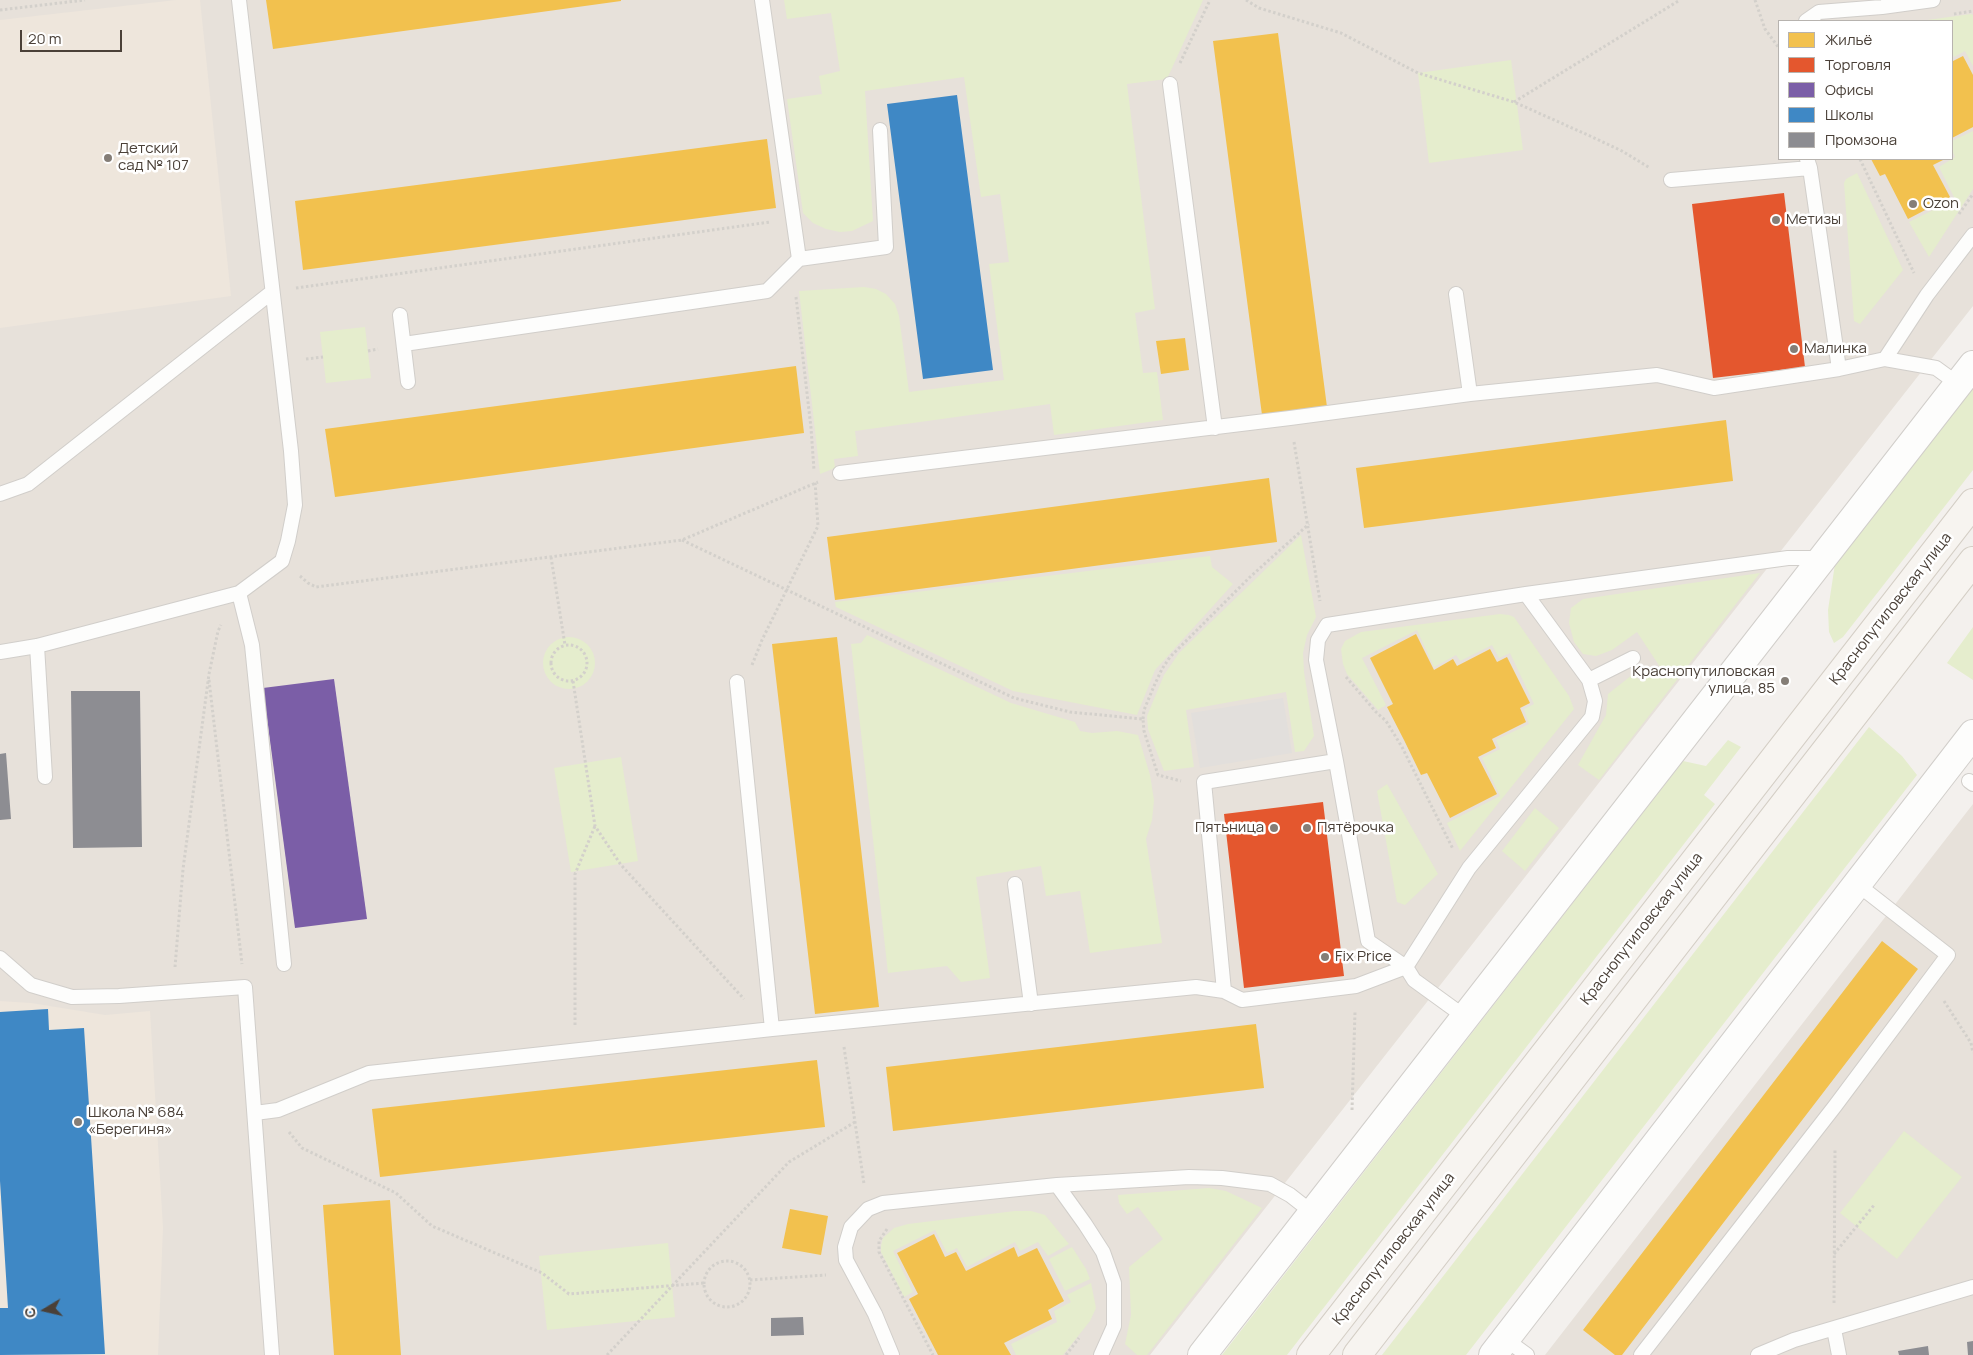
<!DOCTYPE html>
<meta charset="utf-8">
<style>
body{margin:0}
#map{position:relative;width:1973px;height:1355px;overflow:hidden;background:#f3f0ed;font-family:Manrope,sans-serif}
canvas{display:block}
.legend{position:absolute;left:1778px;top:20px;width:175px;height:140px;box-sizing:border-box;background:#fff;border:1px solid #b7b3af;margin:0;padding:6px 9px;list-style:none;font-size:15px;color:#4a4038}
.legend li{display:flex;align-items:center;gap:10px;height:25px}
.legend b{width:25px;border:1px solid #b7b3af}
.north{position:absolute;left:20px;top:1285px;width:50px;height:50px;-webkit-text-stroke:4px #fff;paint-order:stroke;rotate:261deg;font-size:14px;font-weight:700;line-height:20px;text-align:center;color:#4a4038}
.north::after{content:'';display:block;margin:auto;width:18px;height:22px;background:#4a4038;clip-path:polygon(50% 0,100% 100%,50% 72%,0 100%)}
.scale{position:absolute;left:20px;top:30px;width:102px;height:22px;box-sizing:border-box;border:2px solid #4a4038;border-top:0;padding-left:6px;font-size:15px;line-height:18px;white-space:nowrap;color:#4a4038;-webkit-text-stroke:4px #fff;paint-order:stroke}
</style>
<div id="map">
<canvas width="1973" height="1355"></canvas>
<ul class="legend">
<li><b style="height:14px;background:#f2c14e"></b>Жильё</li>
<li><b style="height:14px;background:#e4572e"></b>Торговля</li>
<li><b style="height:14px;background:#7b5ea7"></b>Офисы</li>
<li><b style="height:14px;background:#3f88c5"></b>Школы</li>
<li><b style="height:14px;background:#8d8d92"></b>Промзона</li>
</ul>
<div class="north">С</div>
<div class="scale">20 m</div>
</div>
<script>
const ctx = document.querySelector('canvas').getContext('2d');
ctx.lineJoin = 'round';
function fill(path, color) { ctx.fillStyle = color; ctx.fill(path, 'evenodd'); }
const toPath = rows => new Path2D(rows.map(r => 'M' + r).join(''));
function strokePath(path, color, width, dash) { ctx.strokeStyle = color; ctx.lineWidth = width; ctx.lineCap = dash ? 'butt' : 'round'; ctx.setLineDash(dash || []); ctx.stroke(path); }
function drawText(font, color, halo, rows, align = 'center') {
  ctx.font = font + ' Manrope,sans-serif'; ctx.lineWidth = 5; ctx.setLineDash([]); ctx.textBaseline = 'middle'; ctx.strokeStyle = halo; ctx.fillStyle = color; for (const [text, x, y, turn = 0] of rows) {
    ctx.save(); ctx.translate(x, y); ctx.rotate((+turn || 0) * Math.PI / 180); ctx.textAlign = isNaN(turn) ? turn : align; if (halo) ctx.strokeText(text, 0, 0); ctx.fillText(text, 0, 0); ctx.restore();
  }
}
fill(toPath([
 [0,0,1973,0,1973,306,1150,1355,0,1355],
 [1779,21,1952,21,1952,159,1779,159],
 [1973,804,1973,1355,1545,1355]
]), '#e7e1da');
fill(toPath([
 [176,0,200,0,231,296,0,328,0,20],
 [0,1001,31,1003,105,1015,150,1011,163,1228,158,1355,0,1355]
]), '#eee6dc');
fill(toPath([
 [784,0,1203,0,1167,79,1127,84,1155,309,1135,313,1143,373,1157,372,1163,420,1054,435,1050,404,855,431,858,456,834,459,835,468,820,474,799,291,864,287,876,289,886,294,895,304,899,316,909,392,1004,380,989,264,1009,262,1000,194,981,197,964,77,865,91,873,221,852,231,840,232,826,229,813,223,803,213,787,99,822,94,819,76,840,71,831,13,787,19],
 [1971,14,1973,15,1973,66,1965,51,1954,57,1952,52,1952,21,1920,21],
 [1511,60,1523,150,1429,163,1418,73],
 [1973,131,1973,189,1929,257,1909,222,1955,199,1939,167,1955,157,1952,150,1952,141],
 [1857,173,1903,270,1860,324,1854,321,1844,183,1846,179],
 [365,327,371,378,326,383,320,332],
 [1973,388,1973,470,1843,637,1834,643,1829,632,1828,610,1835,564],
 [1301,535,1316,617,1307,635,1303,653,1304,672,1314,736,1304,751,1295,752,1286,692,1186,710,1194,767,1164,771,1148,729,1147,716,1164,675,1179,653],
 [1210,556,1212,567,1233,584,1155,670,1137,715,1013,691,836,607,835,602],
 [1760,573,1599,780,1578,765,1606,715,1608,694,1632,675,1640,680,1660,667,1637,632,1612,650,1596,656,1583,654,1574,642,1569,623,1571,608,1583,599],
 [1500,614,1509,615,1514,617,1569,696,1574,709,1460,851,1447,823,1500,796,1482,758,1500,749,1496,740,1529,724,1524,709,1534,704,1510,653,1499,658,1492,645,1460,661,1456,655,1434,667,1417,630,1362,658,1386,705,1378,710,1347,674,1343,664,1341,649,1345,641,1361,632],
 [1973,627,1973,680,1947,663],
 [867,635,1011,703,1075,722,1080,731,1092,733,1117,731,1138,735,1150,775,1154,800,1152,820,1146,839,1162,943,1090,953,1080,891,1046,896,1041,866,976,877,990,978,961,982,947,966,888,973,851,644,861,643],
 '543 663a26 26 0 1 1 52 0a26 26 0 1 1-52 0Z',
 [1869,727,1902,756,1917,775,1466,1355,1382,1355],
 [1728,740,1741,747,1704,795,1715,804,1287,1355,1222,1355,1683,761,1706,766],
 [621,757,638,861,571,872,554,768],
 [1387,784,1438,874,1405,905,1397,902,1377,791],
 [1535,808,1559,828,1525,871,1502,851],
 [1904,1131,1962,1177,1897,1259,1840,1213],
 [1209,1188,1226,1191,1262,1208,1147,1355,1137,1355,1125,1344,1131,1315,1129,1267,1163,1239,1138,1207,1127,1214,1119,1203,1118,1195],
 [1015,1211,1031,1211,1045,1215,1069,1244,1048,1256,1038,1242,1020,1251,1015,1242,967,1267,957,1248,947,1253,935,1230,893,1251,913,1292,904,1297,881,1252,881,1246,883,1238,894,1228,908,1224],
 [668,1243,675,1317,547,1330,539,1256],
 [1072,1247,1086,1269,1090,1279,1065,1291,1049,1259],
 [1091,1283,1096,1308,1090,1321,1063,1355,1016,1355,1011,1344,1057,1322,1054,1311,1071,1302,1067,1295]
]), '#e5edcd');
fill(toPath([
 [1283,698,1292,753,1200,768,1191,713]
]), '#e2dfdc');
fill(toPath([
 [266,0,621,0,621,1,273,49],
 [1278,33,1327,407,1262,415,1213,41],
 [1963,56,1973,75,1973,127,1952,138,1952,59,1953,61],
 [767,139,776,208,303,270,295,201],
 [1871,159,1945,159,1933,165,1950,197,1908,219,1885,174,1880,176],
 [1185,338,1189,370,1161,374,1156,341],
 [796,366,804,433,335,497,325,429],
 [1726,420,1733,481,1364,528,1356,468],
 [1269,478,1277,542,835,600,827,537],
 [1416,634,1434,670,1453,659,1457,666,1490,649,1497,662,1507,657,1530,703,1520,708,1526,722,1492,739,1496,748,1478,757,1497,794,1450,818,1427,773,1421,775,1404,740,1387,707,1393,704,1370,658],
 [837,637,879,1007,815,1014,772,644],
 [1882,941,1918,969,1622,1355,1615,1355,1583,1330],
 [1256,1024,1264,1088,893,1131,886,1067],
 [817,1060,825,1127,380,1177,372,1109],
 [390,1200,401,1355,334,1355,323,1205],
 [790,1209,828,1216,821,1255,782,1248],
 [934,1234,945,1257,956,1252,966,1271,1014,1247,1018,1257,1037,1248,1064,1301,1048,1310,1052,1319,1004,1343,1011,1355,938,1355,909,1299,918,1294,897,1253]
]), '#f2c14e');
fill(toPath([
 [1784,193,1805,367,1713,378,1692,204],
 [1323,802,1344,976,1244,988,1224,814]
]), '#e4572e');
fill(toPath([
 [334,679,367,919,295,928,263,688]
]), '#7b5ea7');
fill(toPath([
 [957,95,993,370,923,379,887,104],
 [48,1009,49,1030,84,1028,105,1354,0,1355,0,1308,8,1308,0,1181,0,1012]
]), '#3f88c5');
fill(toPath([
 [71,691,140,691,142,847,73,848],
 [6,753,11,819,0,820,0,754],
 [803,1317,804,1335,771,1336,771,1318],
 [1973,1341,1973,1355,1968,1355,1967,1342],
 [1928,1346,1929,1355,1899,1355,1898,1351]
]), '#8d8d92');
const lane = toPath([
 [1806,21,1819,12,1882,7,1933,0],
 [1170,84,1215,428],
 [1807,159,1810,168,1839,369],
 [1671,180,1810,168],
 [799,259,886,247,880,130],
 [1456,294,1470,394],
 [400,315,408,382],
 [404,344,767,291,799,259,762,0],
 [1885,359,1927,295,1973,235],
 [840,473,1290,418,1470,394,1657,375,1714,388,1839,369,1885,359,1936,368,1958,384],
 [0,494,28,484,272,292],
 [239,593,252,645,284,964],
 [1526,594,1589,680,1595,701,1592,717,1469,868,1406,967,1368,941,1336,761,1316,660,1318,640,1327,625,1526,594,1788,558,1822,558],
 [37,646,45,777],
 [0,652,37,646,239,593,282,561,288,541,295,505,291,451,239,0],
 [1589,680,1633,658],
 [737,682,772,1029],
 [1969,781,1973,784],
 [1015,884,1031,1004],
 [0,958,31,985,72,997,119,996,245,987,272,1355],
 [1224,991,1204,782,1336,761],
 [255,1113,278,1110,369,1073,772,1029,1196,987,1224,991,1242,1000,1356,986,1406,967,1414,980,1465,1017],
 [1057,1185,1085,1224,1103,1252,1114,1283,1114,1326,1101,1355],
 [1834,1329,1839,1355],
 [1505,1339,1527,1355],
 [892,1355,875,1314,846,1260,845,1247,851,1227,868,1209,883,1203,1057,1185,1189,1177,1222,1178,1270,1184,1290,1195,1313,1213],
 [1641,1355,1835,1106,1948,955,1857,884],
 [1758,1355,1794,1340,1973,1287]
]);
const street = toPath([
 [1202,1355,1973,365],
 [1493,1355,1973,734]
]);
const secondary = toPath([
 [1311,1355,1973,503],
 [1357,1355,1973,561]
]);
strokePath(lane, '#d1ceca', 16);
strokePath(street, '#d1ceca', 30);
strokePath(secondary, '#d4cec5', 30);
strokePath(toPath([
 [1246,0,1259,8,1341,33,1418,73,1514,102,1590,136,1622,151,1650,168],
 [1755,0,1765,29,1779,48],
 [0,10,85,0],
 [1954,14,1973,11],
 [1180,63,1210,0],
 [1514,102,1680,0],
 [1860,159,1914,273],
 [1959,214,1973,194],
 [296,288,770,222],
 [796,297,811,428,814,470],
 [368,351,378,349],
 [306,359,323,357],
 [1294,442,1320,601],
 [682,540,1014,698,1070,712,1143,719,1144,731,1158,775,1181,781],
 [551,557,565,645],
 [300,576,308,583,316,587,682,540,818,482],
 '551 663a18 18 0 1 1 36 0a18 18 0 1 1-36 0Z',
 [752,665,762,640,818,526,815,481],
 [1346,677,1376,712,1386,721,1402,747,1453,849],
 [209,680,242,964],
 [573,681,595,826,621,865,744,999],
 [1143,719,1144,710,1154,686,1162,669,1170,657,1250,577,1309,524],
 [175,967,183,869,209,674,218,631,221,625],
 [1944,1001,1971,1043,1973,1053],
 [575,1025,575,874,595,826],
 [844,1047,864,1184],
 [1352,1110,1355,1012],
 [289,1132,302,1148,396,1193,432,1226,542,1273,569,1294,704,1283],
 [887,1229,879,1241,879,1252,933,1355],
 [1834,1254,1875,1204],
 '704 1284a23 23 0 1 1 46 0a23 23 0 1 1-46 0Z',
 [750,1280,826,1275],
 [1834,1303,1835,1149],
 [607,1355,789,1162,855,1122],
 [1066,1355,1079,1338]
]), '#d3d0cb', 3, [2.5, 2.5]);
strokePath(lane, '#fdfdfc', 14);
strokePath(street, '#fdfdfc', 28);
strokePath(secondary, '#f7f4f0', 28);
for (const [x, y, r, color] of [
 [108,158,5,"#857e77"],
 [1913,204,5,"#857e77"],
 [1776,220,5,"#857e77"],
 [1794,349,5,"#857e77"],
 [1785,681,5,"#857e77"],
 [1274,828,5,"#857e77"],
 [1307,828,5,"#857e77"],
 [1325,957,5,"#857e77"],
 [78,1122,5,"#857e77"]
]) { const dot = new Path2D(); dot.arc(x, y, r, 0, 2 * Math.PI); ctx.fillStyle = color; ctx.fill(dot); strokePath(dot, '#fff', 2); }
drawText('15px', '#4a4038', '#fff', [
 ["Детский",118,149],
 ["сад № 107",118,166],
 ["Ozon",1923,204],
 ["Метизы",1786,220],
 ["Малинка",1804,349],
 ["Краснопутиловская",1775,672,"right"],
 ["улица, 85",1775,689,"right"],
 ["Пятьница",1264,828,"right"],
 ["Пятёрочка",1317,828],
 ["Fix Price",1335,957],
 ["Школа № 684",88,1113],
 ["«Берегиня»",88,1130]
], 'left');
drawText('15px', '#4a4038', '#fff', [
 ["Краснопутиловская улица",1891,609,-52],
 ["Краснопутиловская улица",1642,929,-52],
 ["Краснопутиловская улица",1394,1249,-52]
]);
</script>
